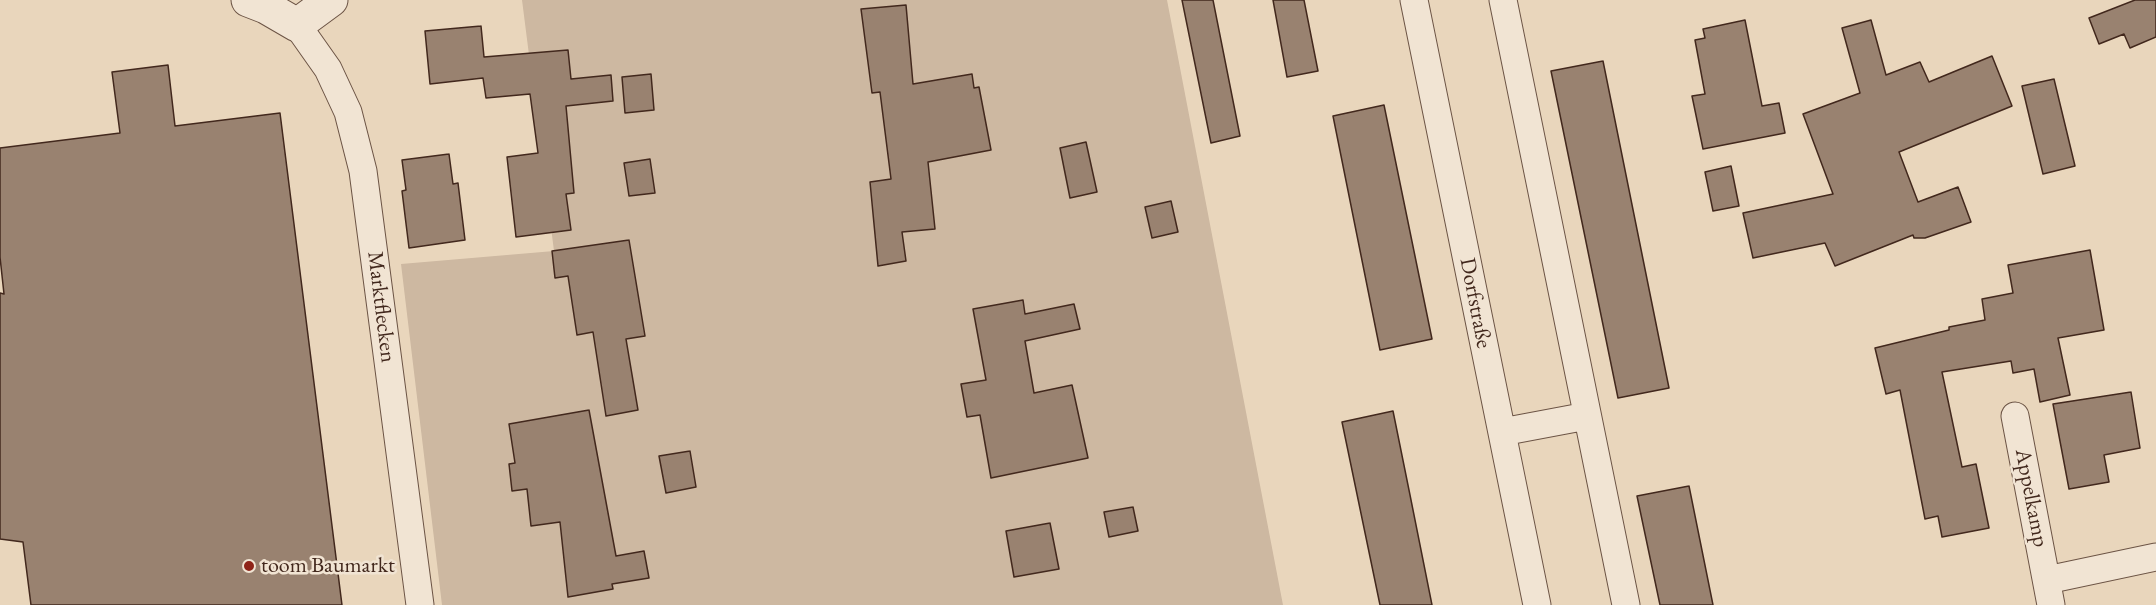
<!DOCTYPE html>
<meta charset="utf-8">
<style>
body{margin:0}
canvas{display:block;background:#e9d6bc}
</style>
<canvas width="2156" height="605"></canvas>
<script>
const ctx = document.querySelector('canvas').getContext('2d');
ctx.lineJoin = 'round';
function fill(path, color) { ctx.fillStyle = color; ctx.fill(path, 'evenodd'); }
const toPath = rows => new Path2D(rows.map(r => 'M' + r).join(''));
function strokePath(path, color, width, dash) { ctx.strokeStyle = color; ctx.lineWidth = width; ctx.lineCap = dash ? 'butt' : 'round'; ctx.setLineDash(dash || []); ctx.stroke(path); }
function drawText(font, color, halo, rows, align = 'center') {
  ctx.font = font + ' "EB Garamond",serif'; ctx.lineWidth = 5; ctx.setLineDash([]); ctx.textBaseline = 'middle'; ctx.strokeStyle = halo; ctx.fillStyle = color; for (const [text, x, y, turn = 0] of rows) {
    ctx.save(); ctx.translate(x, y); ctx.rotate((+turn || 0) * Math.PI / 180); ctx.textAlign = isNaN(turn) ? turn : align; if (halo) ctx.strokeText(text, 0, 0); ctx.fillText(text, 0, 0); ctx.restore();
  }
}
fill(toPath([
 [522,0,1167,0,1283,605,442,605,401,264,554,251]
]), '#cdb8a1');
const building = toPath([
 [1182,0,1213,0,1240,136,1211,143,1182,0],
 [1273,0,1304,0,1318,71,1287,77,1273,0],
 [2135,0,2156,0,2156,37,2130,48,2124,34,2099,44,2089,18,2135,0],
 [906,5,913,84,972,74,974,88,979,87,991,150,928,162,935,229,902,232,906,261,878,266,870,182,891,179,880,92,872,93,861,9,906,5],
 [1745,20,1762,106,1779,103,1785,133,1703,149,1692,96,1705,94,1695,40,1705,38,1703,29,1745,20],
 [1871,20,1886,75,1920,62,1929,82,1992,56,2012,106,1899,152,1918,202,1958,187,1971,222,1925,238,1914,238,1913,235,1835,266,1825,243,1753,258,1743,213,1833,194,1803,114,1860,93,1842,28,1871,20],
 [481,26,484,57,568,50,571,79,611,75,613,101,566,106,574,193,566,194,571,230,516,237,507,157,538,153,530,94,486,98,483,78,430,84,425,31,481,26],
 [1603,61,1669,388,1618,398,1551,71,1603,61],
 [168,65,175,126,280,113,342,605,31,605,23,542,0,539,0,293,4,294,0,257,0,148,120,133,112,72,168,65],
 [651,74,654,110,625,113,622,77,651,74],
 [2054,79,2075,166,2043,174,2022,86,2054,79],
 [1384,105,1432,339,1380,350,1333,116,1384,105],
 [1086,142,1097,192,1070,198,1060,148,1086,142],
 [449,154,453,184,458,183,465,240,409,248,402,191,406,190,402,160,449,154],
 [650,159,655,193,629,196,624,163,650,159],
 [1731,166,1739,206,1713,211,1705,172,1731,166],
 [1171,201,1178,232,1152,238,1145,207,1171,201],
 [629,240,645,336,626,339,638,410,606,416,593,332,577,335,568,276,555,278,552,251,629,240],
 [2090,250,2104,330,2058,338,2070,395,2040,402,2034,369,2013,373,2011,361,1942,372,1962,467,1976,464,1989,528,1942,537,1938,516,1925,519,1900,390,1886,394,1875,348,1949,330,1949,327,1985,320,1982,299,2013,293,2008,265,2090,250],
 [1023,300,1025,314,1074,304,1080,329,1025,341,1034,393,1072,385,1088,458,991,478,980,415,967,417,961,384,986,380,973,309,1023,300],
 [2131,392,2140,448,2104,455,2109,482,2069,489,2053,404,2131,392],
 [589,410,616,556,644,551,649,578,612,584,613,589,568,597,560,522,531,526,527,489,512,491,509,464,515,463,509,424,589,410],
 [1393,411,1410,495,1432,605,1380,605,1342,422,1393,411],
 [690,451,696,487,666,493,659,456,690,451],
 [1689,486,1713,605,1660,605,1637,496,1689,486],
 [1133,507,1138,531,1109,537,1104,512,1133,507],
 [1050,523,1059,569,1014,577,1006,531,1050,523]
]);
fill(building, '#998270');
strokePath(building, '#42281d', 1.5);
const minor = toPath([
 [1414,0,1537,605],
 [1503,0,1626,605],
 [297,25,328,69,348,112,363,171,420,605],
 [2015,416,2051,605],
 [1502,432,1587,416],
 [2047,580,2156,557]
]);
const tertiary = toPath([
 [248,0,266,7,297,25,331,0]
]);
strokePath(minor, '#6c5445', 29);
strokePath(tertiary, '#6c5445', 35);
strokePath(minor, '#f1e4d3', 27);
strokePath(tertiary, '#f1e4d3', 33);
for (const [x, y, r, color] of [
 [249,566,6,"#8f2418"]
]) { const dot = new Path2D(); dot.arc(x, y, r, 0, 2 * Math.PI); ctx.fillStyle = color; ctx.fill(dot); strokePath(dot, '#f1e4d3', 2); }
drawText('22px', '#42281d', '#f1e4d3', [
 ["Dorfstraße",1475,303,79],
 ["Marktflecken",381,307,83],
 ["Appelkamp",2031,498,79]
]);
drawText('22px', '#42281d', '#f1e4d3', [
 ["toom Baumarkt",261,566]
], 'left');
</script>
